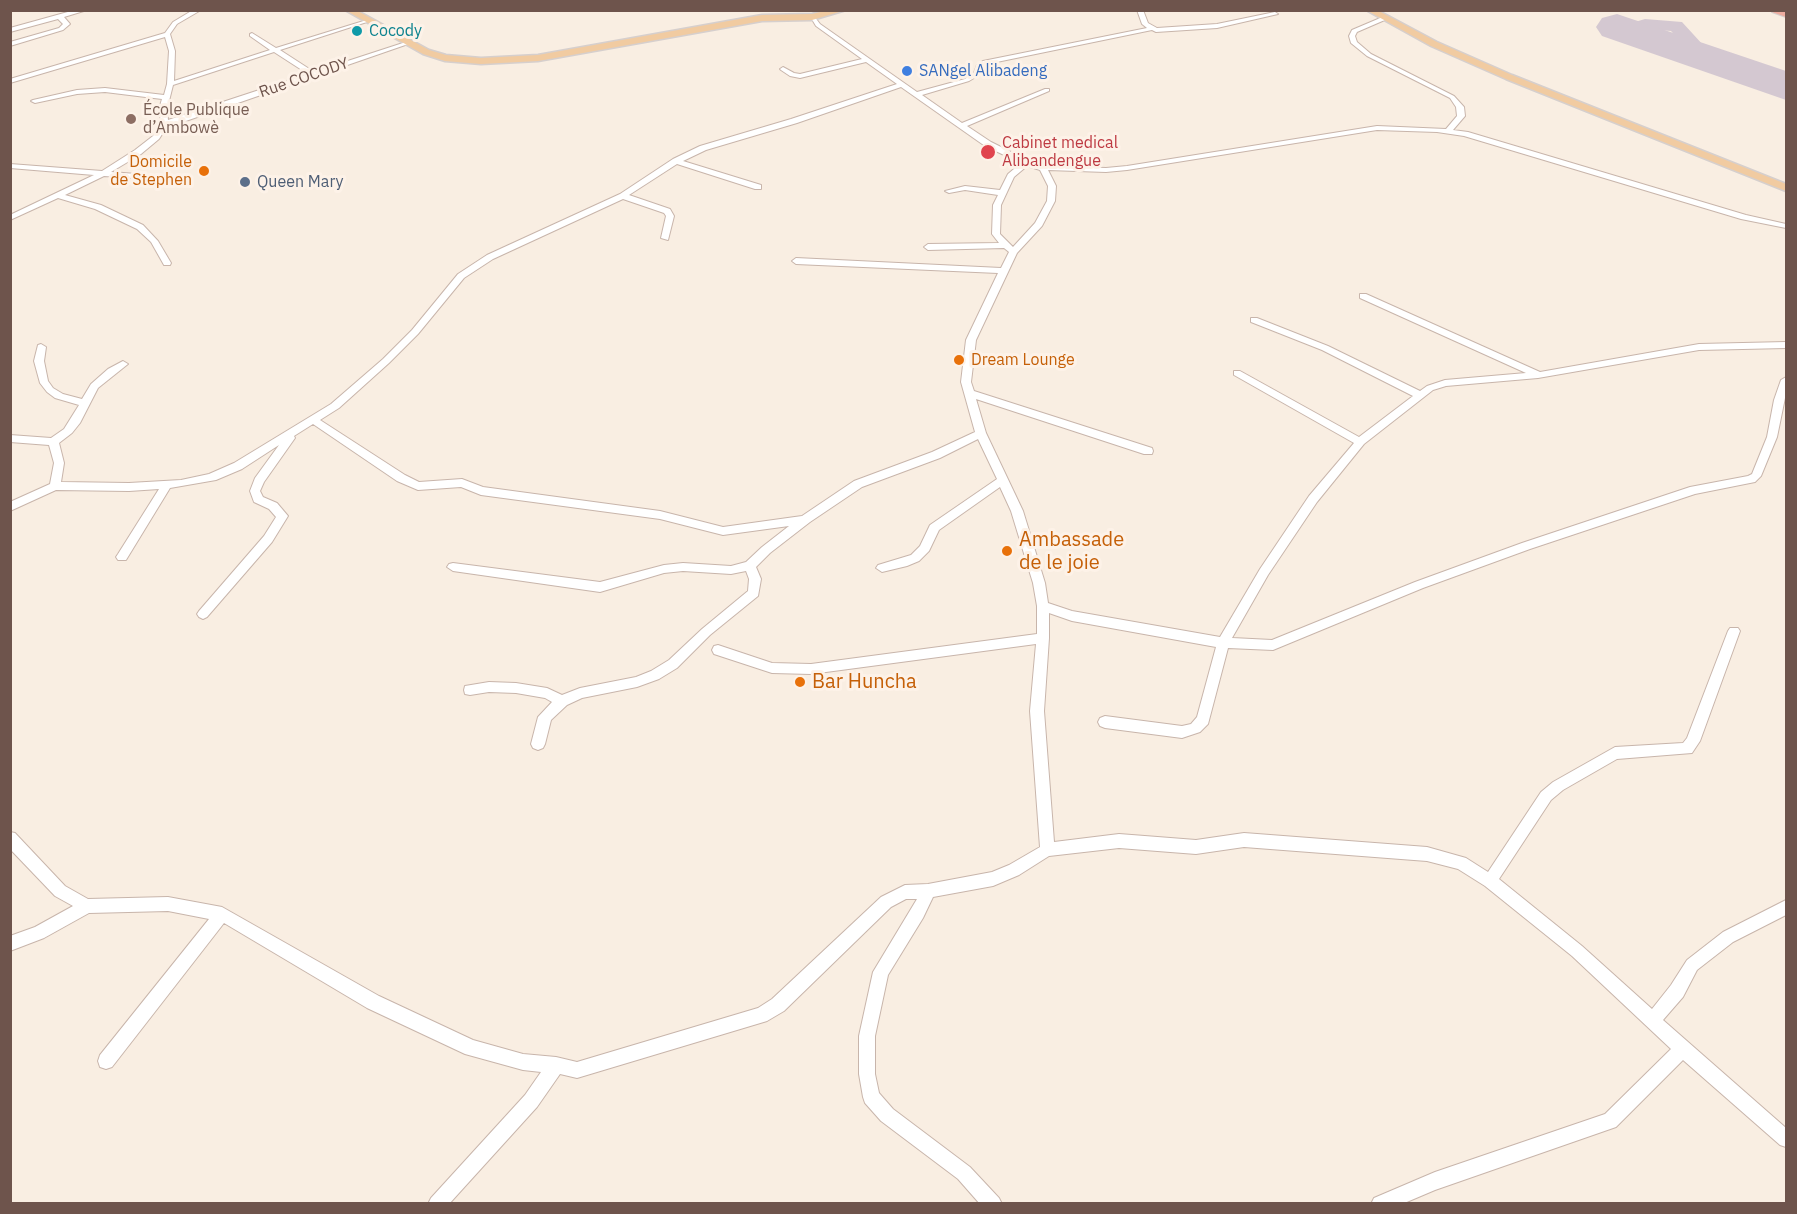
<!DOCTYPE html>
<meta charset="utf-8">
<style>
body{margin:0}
#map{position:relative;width:1797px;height:1214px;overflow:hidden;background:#f9eee2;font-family:"IBM Plex Sans",sans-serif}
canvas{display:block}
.frame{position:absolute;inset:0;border:12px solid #6e544c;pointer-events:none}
</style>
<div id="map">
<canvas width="1797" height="1214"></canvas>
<div class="frame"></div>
</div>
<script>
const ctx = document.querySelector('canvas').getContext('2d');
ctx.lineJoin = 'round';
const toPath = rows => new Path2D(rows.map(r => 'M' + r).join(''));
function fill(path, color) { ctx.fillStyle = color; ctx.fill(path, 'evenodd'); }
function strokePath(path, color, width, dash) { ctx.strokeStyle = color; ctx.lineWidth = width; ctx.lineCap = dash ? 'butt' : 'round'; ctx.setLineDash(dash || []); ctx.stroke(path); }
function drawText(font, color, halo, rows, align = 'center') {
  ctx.font = font + ' "IBM Plex Sans",sans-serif'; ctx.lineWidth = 6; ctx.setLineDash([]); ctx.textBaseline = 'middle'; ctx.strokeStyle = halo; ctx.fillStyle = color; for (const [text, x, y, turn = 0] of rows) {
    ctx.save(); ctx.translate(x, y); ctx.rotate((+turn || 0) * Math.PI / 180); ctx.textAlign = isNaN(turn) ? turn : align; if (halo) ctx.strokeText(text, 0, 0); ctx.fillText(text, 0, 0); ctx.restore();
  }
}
fill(toPath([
 [1645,19,1682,22,1704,46,1728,63,1726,67,1719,69,1712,67,1689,51,1681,55,1638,46,1629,41,1622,29,1625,25,1645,19],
 [1647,29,1671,31,1684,45,1650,38,1641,31,1647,29]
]), '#d4c8d1');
fill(toPath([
 [1617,14,1786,71,1786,100,1602,36,1596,27,1602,18,1617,14]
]), '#d4c8d1');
const minor = toPath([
 [75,10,87,10,64,17,70,24,63,30,10,46,10,42,59,28,63,24,58,19,10,32,10,28,75,10],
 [193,10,201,10,177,24,170,34,175,51,174,81,270,50,250,36,250,34,252,33,276,48,370,19,370,21,280,50,314,72,406,42,411,43,180,123,168,125,159,139,141,154,111,172,174,177,177,177,177,181,104,176,65,195,101,205,143,225,158,241,171,263,170,265,164,265,151,242,137,229,95,209,58,198,10,220,10,215,94,175,10,168,10,164,102,171,135,150,153,136,161,123,159,109,162,99,105,92,77,94,35,103,31,101,33,100,77,90,105,88,164,95,167,84,169,51,165,37,10,83,10,79,165,33,173,22,193,10],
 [274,52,308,74,168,120,167,109,173,85,274,52],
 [1137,10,1143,10,1148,23,1157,28,1217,24,1275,12,1278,14,1217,28,1156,32,1152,30,987,64,982,67,979,75,969,81,922,95,962,123,1045,89,1049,89,1049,91,967,126,991,142,1029,161,1043,166,1106,168,1127,166,1377,126,1446,129,1457,116,1456,107,1450,98,1367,56,1351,43,1349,36,1352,30,1385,16,1388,18,1387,19,1357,32,1355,36,1357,42,1371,54,1454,96,1464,107,1465,116,1453,130,1468,132,1746,215,1786,224,1786,228,1741,219,1464,136,1437,132,1377,130,1127,170,1106,172,1048,170,1056,186,1055,201,1042,226,1017,253,976,340,971,382,974,391,1152,448,1153,451,1152,454,1144,454,976,399,986,433,1023,511,1045,583,1048,603,1072,611,1220,637,1260,569,1309,496,1354,443,1234,375,1234,371,1240,371,1359,437,1413,396,1322,350,1251,322,1251,318,1257,318,1328,346,1420,391,1427,386,1445,380,1526,373,1360,298,1360,294,1366,294,1540,372,1699,344,1786,342,1786,348,1699,350,1538,378,1446,386,1433,390,1364,444,1317,502,1268,575,1232,638,1272,640,1415,582,1522,543,1690,487,1748,476,1752,474,1767,437,1774,400,1781,380,1786,377,1786,393,1777,437,1761,476,1755,482,1695,494,1530,549,1423,588,1273,650,1228,648,1208,724,1200,732,1182,738,1105,728,1100,726,1098,722,1100,718,1105,716,1182,726,1191,724,1197,717,1216,647,1072,621,1049,613,1049,638,1044,711,1054,842,1119,834,1196,840,1244,833,1427,847,1466,858,1488,872,1541,792,1553,782,1615,747,1683,743,1687,738,1728,631,1730,628,1738,628,1740,631,1700,741,1692,753,1617,759,1563,790,1551,800,1499,879,1582,946,1652,1009,1671,985,1687,960,1723,932,1786,900,1786,915,1733,942,1697,970,1683,997,1663,1020,1786,1128,1786,1147,1780,1145,1683,1060,1616,1127,1435,1190,1402,1204,1371,1204,1374,1198,1435,1172,1605,1114,1671,1049,1572,956,1485,886,1458,869,1427,861,1244,847,1196,854,1119,848,1049,856,1019,875,993,886,933,897,923,918,888,975,875,1036,875,1074,879,1093,893,1109,970,1167,999,1198,1002,1204,980,1204,958,1179,881,1121,865,1103,863,1097,859,1074,859,1036,873,972,917,899,906,899,891,907,784,1011,767,1021,577,1078,560,1074,537,1107,449,1204,428,1204,431,1198,525,1095,541,1072,523,1070,465,1054,367,1008,224,923,112,1067,106,1069,100,1067,98,1061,100,1055,209,919,168,911,89,913,44,938,10,951,10,936,35,927,73,906,55,896,10,849,10,832,15,833,65,886,88,899,168,897,222,907,379,996,473,1040,523,1054,556,1057,577,1062,758,1008,772,999,881,897,905,885,928,884,992,872,1009,865,1040,847,1030,711,1036,644,811,674,772,673,714,654,712,650,714,646,718,645,772,663,811,664,1037,634,1037,606,1033,583,1011,511,1000,487,939,530,929,551,919,561,907,566,882,572,876,568,878,565,911,555,920,546,930,525,997,479,978,439,940,458,862,487,810,522,770,553,756,567,761,579,758,596,710,635,677,668,659,679,637,687,582,698,567,705,551,720,545,744,543,748,538,750,533,748,531,744,538,717,552,702,545,698,516,693,489,692,470,695,465,694,464,690,465,686,489,682,516,683,547,688,562,695,580,688,636,677,651,671,669,660,702,629,748,591,749,579,746,571,731,574,683,571,664,573,600,592,453,571,447,567,449,564,453,563,600,582,664,565,683,563,731,566,746,562,762,547,789,526,723,535,660,519,481,495,461,487,418,490,397,481,313,424,294,436,295,438,264,482,260,491,263,497,277,503,288,516,272,542,207,617,203,619,199,617,197,614,199,611,264,536,276,517,269,509,254,502,250,491,255,478,279,445,242,469,216,480,170,488,126,560,118,560,116,557,118,554,159,489,129,491,56,490,10,511,10,502,50,484,54,463,49,445,10,442,10,435,51,438,64,429,79,405,55,398,47,392,40,383,34,361,38,345,41,344,46,347,44,361,48,381,53,388,63,394,82,399,91,384,108,369,123,361,128,364,98,388,80,423,72,433,59,443,64,463,61,482,129,483,181,480,209,474,234,463,331,404,383,359,412,330,458,274,487,255,620,194,673,159,700,146,791,119,897,84,866,62,800,78,790,76,781,70,780,69,783,67,794,73,800,74,862,59,816,26,810,16,814,16,820,24,917,92,965,79,974,73,977,65,983,61,1147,28,1142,24,1137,10],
 [901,87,985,146,1021,163,1008,174,1000,190,965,186,945,191,949,193,965,190,998,195,993,205,992,234,999,243,928,244,924,247,928,250,1004,248,1009,252,1001,268,796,258,792,261,796,264,998,273,966,340,961,382,975,432,932,452,854,481,802,516,723,527,660,511,483,487,462,479,419,482,405,475,320,420,339,408,389,363,418,334,464,278,493,259,623,199,664,213,666,216,661,238,668,240,674,216,670,209,629,195,677,164,755,189,761,189,761,185,683,161,706,150,797,123,901,87],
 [1027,166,1040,170,1048,186,1047,201,1035,223,1013,247,1000,234,1001,205,1014,177,1027,166]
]);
const major = toPath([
 [345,10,356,10,429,50,446,55,481,58,538,55,762,15,812,14,829,10,846,10,812,20,762,21,538,61,481,64,445,61,423,54,345,10],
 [1366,10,1377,10,1437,42,1512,75,1786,184,1786,191,1506,79,1431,46,1366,10]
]);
const highway = toPath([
 [1771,10,1786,11,1786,17,1772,12,1771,10]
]);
strokePath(minor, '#c8b5ab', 2);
strokePath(major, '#d6cfcd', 3);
strokePath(highway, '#d6cfcd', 2);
fill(minor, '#fff');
fill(major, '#f1cba1');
fill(highway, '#edac9f');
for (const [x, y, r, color] of [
 [357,31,6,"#0f9aa8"],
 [907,71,6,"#3f7fe0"],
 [131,119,6,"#8d6e63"],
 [988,152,8,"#e0444e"],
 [204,171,6,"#e8710a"],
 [245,182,6,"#5c6f8a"],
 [959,360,6,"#e8710a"],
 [1007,551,6,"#e8710a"],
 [800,682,6,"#e8710a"]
]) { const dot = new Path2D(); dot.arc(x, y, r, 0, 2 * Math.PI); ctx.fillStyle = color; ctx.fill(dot); strokePath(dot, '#fdf2e8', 2); }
drawText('16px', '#0d838f', '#fdf2e8', [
 ["Cocody",369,31]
], 'left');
drawText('16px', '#366cbe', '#fdf2e8', [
 ["SANgel Alibadeng",919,71]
], 'left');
drawText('16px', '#6e544c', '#fdf2e8', [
 ["Rue COCODY",304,78,-19]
]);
drawText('16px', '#785e54', '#fdf2e8', [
 ["École Publique",143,110],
 ["d’Ambowè",143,128]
], 'left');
drawText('16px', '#be3a42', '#fdf2e8', [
 ["Cabinet medical",1002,143],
 ["Alibandengue",1002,161]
], 'left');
drawText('16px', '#c56008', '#fdf2e8', [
 ["Domicile",192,162],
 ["de Stephen",192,180],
 ["Dream Lounge",971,360,"left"]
], 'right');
drawText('16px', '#4e5e75', '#fdf2e8', [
 ["Queen Mary",257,182]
], 'left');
drawText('20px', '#c56008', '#fdf2e8', [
 ["Ambassade",1019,540],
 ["de le joie",1019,563],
 ["Bar Huncha",812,682]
], 'left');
</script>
